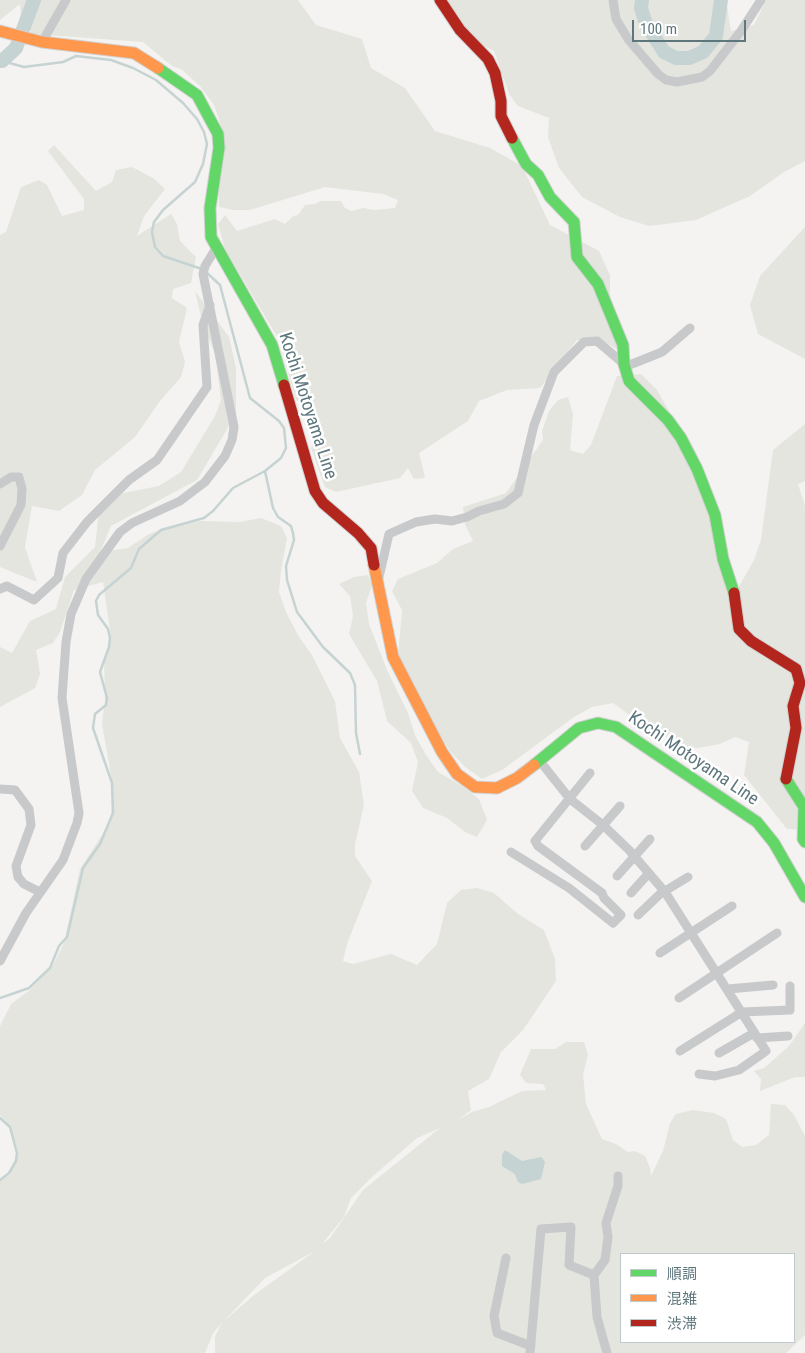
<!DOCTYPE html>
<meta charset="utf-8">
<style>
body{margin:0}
#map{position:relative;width:805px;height:1353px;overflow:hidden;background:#f4f3f1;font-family:"Roboto Condensed","Noto Sans JP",sans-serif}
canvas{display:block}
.legend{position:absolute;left:620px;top:1253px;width:175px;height:90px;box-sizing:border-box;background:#fff;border:1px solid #bfc9cb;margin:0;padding:6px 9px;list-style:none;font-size:15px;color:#5e777d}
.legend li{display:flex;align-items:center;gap:10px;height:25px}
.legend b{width:25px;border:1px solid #bfc9cb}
.scale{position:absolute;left:632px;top:20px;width:114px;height:22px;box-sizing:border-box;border:2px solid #5e777d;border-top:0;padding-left:6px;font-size:15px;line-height:18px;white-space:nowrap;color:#5e777d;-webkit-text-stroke:4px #fff;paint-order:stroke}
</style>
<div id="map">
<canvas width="805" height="1353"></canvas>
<ul class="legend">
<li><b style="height:6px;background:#63d668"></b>順調</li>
<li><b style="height:6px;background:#ff974d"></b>混雑</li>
<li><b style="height:6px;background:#b3261e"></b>渋滞</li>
</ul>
<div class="scale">100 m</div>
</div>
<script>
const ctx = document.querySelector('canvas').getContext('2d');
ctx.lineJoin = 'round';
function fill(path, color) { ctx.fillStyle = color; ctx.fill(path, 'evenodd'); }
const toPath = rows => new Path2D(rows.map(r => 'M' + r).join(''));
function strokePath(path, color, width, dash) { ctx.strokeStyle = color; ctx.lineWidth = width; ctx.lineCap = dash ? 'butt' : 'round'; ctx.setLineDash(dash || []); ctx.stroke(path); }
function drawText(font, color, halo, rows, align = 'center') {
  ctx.font = font + ' "Roboto Condensed",sans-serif'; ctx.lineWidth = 5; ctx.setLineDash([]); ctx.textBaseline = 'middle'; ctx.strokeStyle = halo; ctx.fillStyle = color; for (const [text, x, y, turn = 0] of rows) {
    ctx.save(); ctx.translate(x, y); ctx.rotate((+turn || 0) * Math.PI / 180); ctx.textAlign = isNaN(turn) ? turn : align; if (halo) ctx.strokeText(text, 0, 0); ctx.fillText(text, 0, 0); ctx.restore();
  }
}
fill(toPath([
 [0,0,298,0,316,25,362,39,371,68,405,88,435,131,490,148,522,166,550,225,599,251,610,275,610,313,622,352,601,340,577,340,540,388,507,390,479,401,468,421,419,453,425,478,414,479,408,468,400,478,336,492,325,487,311,448,318,432,313,409,296,400,279,340,225,249,218,224,225,215,237,231,275,219,285,224,293,216,298,215,305,205,315,204,321,201,341,201,345,208,351,211,363,208,374,210,395,208,398,200,383,194,325,187,250,210,233,210,219,207,219,189,225,153,224,134,214,105,200,86,181,69,172,66,143,42,33,34,21,19,20,4,0,20],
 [440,0,726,0,731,31,754,25,766,0,805,0,805,161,784,172,750,196,696,220,649,226,620,217,582,197,559,168,548,137,549,118,518,106,509,94,494,51,460,34],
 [54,145,96,191,112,182,116,170,132,167,153,178,165,189,144,216,137,236,171,214,177,224,180,241,196,257,191,283,173,289,172,298,187,308,179,342,185,362,181,377,160,401,135,437,95,470,82,495,59,511,32,506,25,547,37,582,0,567,0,235,6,232,21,187,39,180,47,185,62,216,84,210,84,199,48,151],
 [805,227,805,359,758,334,750,305,760,276],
 [195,291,229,337,236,368,236,414,197,480,111,526,100,552,128,548,149,534,169,527,201,521,240,522,261,518,281,526,287,538,281,570,279,592,286,612,299,637,312,655,335,701,340,738,359,772,364,805,355,844,355,856,372,881,347,944,343,961,353,964,391,954,417,965,437,944,447,903,461,890,477,888,494,893,518,914,544,930,555,959,556,981,523,1030,501,1052,489,1079,468,1091,471,1110,458,1120,472,1112,489,1107,522,1091,546,1090,543,1084,526,1083,520,1075,531,1049,555,1049,566,1042,584,1042,588,1055,583,1074,586,1104,602,1139,616,1144,628,1152,635,1151,645,1156,650,1168,651,1176,663,1151,670,1123,676,1114,693,1110,714,1113,726,1119,733,1140,742,1147,756,1145,769,1135,771,1104,785,1105,794,1115,805,1136,805,1335,786,1353,215,1353,215,1336,222,1323,213,1333,205,1353,0,1353,0,1179,10,1174,18,1150,8,1124,0,1115,0,1026,11,1004,30,990,52,967,64,943,80,869,111,821,113,787,102,724,105,700,104,659,111,637,103,582,74,590,60,632,53,643,36,650,40,674,35,688,0,707,0,647,12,653,30,621,56,609,65,577,95,547,98,519,103,509,123,493,159,486,181,472,215,416,221,400,215,353,203,325],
 [440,1128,363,1190,330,1238,322,1244,344,1217,351,1198,372,1177,417,1138],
 [315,1251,254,1295,224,1321,265,1278],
 [621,1254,794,1254,794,1342,621,1342],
 [641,374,657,390,690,447,701,498,713,517,736,592,754,560,761,540,773,450,805,424,805,481,798,484,805,506,805,830,787,829,744,775,749,742,735,737,720,744,698,748,685,747,647,728,613,703,592,707,574,717,502,770,482,779,464,766,450,751,428,715,414,683,402,666,398,657,402,610,392,591,398,579,437,563,453,549,473,541,465,524,463,507,506,493,543,440,542,431,549,411,558,400,568,397,573,414,570,450,583,454,591,445,617,376],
 [368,575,372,585,366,603,369,624,387,670,408,713,415,735,426,755,438,772,462,786,479,799,487,820,477,837,465,832,447,818,423,808,412,791,418,762,411,743,387,721,377,681,349,634,353,616,350,596,339,584,354,577],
 [805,1023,805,1077,795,1077,760,1091,761,1079,754,1071,764,1068,789,1046]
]), '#e3e5de');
fill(toPath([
 [505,1150,522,1161,541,1157,545,1162,541,1179,522,1184,518,1182,515,1174,502,1166,502,1155]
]), '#c6d3d3');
strokePath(toPath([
 [2,61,24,67,63,62,76,56,111,60,133,68,156,80,183,103,197,119,204,132,207,144,203,164,195,182,163,210,154,222,152,232,155,247,163,256,202,269],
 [265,471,273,508,278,517,291,526,293,533,294,540,286,566,287,580,297,612,323,647,350,673,355,685,356,733,360,754],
 [0,998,29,988,50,968,59,946,67,937,83,868,100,844,113,813,112,783,93,728,95,714,106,705,107,698,100,672,109,647,110,638,108,629,98,615,96,601,99,595,131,568,139,549,161,530,204,518,213,511,233,488,265,471,281,458,286,448,284,428,279,421,250,398,220,285,206,272],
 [0,1118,10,1127,17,1153,16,1161,9,1173,0,1180]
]), '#c6d3d3', 2.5);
strokePath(toPath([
 [642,0,641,8,646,24,664,52,676,58,689,58,703,52,716,36,721,0],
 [0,61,2,61,16,48,34,0]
]), '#c6d3d3', 14);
const fast = toPath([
 [158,68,197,95,218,134,219,148,210,208,211,237,272,345,284,385],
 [512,138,526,164,538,175,550,197,574,222,577,257,598,284,623,345,624,364,629,381,668,420,681,438,697,469,715,515,723,559,734,593],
 [534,765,579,728,598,723,616,727,757,822,774,843,805,897],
 [786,779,804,807,803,839,805,842]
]);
const slow = toPath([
 [0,31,42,42,134,53,158,68],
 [374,565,393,657,442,752,457,774,475,787,497,788,517,778,534,765]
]);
const jam = toPath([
 [440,0,460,30,488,59,495,73,501,101,501,116,512,138],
 [284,385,315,491,323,503,358,533,371,548,374,565],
 [734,593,739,629,751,641,796,669,800,683,793,706,796,728,786,779]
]);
strokePath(fast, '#d0d1d1', 13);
strokePath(slow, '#d0d1d1', 13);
strokePath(jam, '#d0d1d1', 13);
strokePath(toPath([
 [613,0,616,19,628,39,658,74,666,80,677,82,702,77,710,71,741,31,761,0],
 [42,42,66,0],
 [0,484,11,477,19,477,22,489,21,505,0,546],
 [379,577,389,534,416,522,435,519,452,521,467,517,479,511,504,504,518,493,534,425,554,372,584,342,597,341,624,364,632,364,662,352,690,328],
 [0,589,7,586,34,600,58,578,63,553,87,522,129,480,157,460,207,387,203,325,210,305],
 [539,760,570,799,603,825,629,850,665,892,766,1051,739,1070,715,1076,699,1074],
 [0,789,15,790,29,809,31,825,16,866,18,877,24,884,40,892],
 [585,846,620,806],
 [511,852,569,888,613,923,621,915,604,898,602,893,538,846,535,841,590,773],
 [617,876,650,839],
 [631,893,649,873],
 [638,915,660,894,688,877],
 [660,953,732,906],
 [0,961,26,913,63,860,77,823,79,813,62,698,66,642,71,614,86,579,120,532,132,523,180,501,205,482,225,456,232,440,234,427,203,274,205,266,216,248],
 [728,989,773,985],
 [679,998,777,933],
 [757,1038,788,1036],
 [680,1051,742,1012,790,1010,790,986],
 [719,1053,754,1033],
 [506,1258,494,1316,497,1333,531,1346],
 [530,1353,541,1229,571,1227,569,1265,594,1275],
 [607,1353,597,1317,594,1275,605,1260,608,1237,606,1223,618,1186,618,1176]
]), '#c8c9ca', 9);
strokePath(fast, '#63d668', 11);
strokePath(slow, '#ff974d', 11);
strokePath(jam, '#b3261e', 11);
drawText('18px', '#5e777d', '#fff', [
 ["Kochi Motoyama Line",307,406,72],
 ["Kochi Motoyama Line",693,759,34]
]);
</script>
